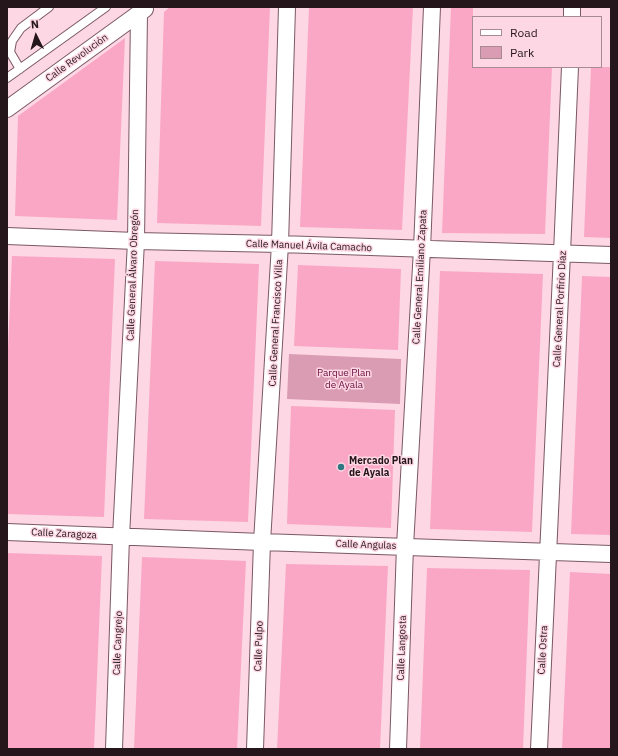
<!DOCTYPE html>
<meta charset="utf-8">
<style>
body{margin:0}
#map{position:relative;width:618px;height:756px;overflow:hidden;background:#fed7e4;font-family:"IBM Plex Sans",sans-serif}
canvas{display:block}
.frame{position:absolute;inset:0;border:8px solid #24161b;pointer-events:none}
.legend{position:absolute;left:472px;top:16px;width:130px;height:52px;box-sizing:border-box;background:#fed7e4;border:1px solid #a78a94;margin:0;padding:5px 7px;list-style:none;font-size:12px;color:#24161b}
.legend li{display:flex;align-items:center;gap:8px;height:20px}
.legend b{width:20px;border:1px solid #a78a94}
.north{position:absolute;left:16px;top:16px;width:40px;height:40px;-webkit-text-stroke:3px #fed7e4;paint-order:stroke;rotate:355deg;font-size:11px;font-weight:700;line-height:16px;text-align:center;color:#24161b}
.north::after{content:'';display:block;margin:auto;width:14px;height:18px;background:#24161b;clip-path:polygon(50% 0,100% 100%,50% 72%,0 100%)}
</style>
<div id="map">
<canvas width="618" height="756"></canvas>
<div class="frame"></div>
<ul class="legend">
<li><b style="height:5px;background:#fff"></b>Road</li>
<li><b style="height:11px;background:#da9cb2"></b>Park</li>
</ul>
<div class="north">N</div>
</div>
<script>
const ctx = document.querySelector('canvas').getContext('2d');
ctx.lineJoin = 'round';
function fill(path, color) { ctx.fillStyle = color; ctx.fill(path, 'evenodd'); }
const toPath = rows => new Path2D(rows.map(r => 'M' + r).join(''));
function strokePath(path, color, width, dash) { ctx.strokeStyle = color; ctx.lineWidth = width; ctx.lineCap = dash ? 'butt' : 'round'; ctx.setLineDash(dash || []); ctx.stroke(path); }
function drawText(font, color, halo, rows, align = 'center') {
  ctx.font = font + ' "IBM Plex Sans",sans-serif'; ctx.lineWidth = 3; ctx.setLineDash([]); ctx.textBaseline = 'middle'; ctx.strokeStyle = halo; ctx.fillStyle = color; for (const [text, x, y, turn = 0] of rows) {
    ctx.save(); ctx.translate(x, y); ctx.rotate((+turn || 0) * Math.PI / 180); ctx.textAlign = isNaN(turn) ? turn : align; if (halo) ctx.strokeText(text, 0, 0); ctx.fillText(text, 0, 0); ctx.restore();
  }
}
fill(toPath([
 [289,354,401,359,400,404,287,399]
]), '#da9cb2');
fill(toPath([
 [170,7,270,7,261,226,157,223,164,12],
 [309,7,413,7,402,230,300,227],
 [451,7,473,7,473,67,552,67,545,234,442,233],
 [125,38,117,220,15,216,18,116],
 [591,67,611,67,611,238,584,237],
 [12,256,115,259,104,517,7,514,7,372],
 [155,261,259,264,248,522,144,519],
 [298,265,401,269,398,350,294,346],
 [440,271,543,274,532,532,430,529],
 [582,276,611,277,611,535,571,534],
 [291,406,395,410,391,528,287,524],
 [7,553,102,556,94,749,7,749],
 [142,557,246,561,237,749,134,749],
 [286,564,388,566,380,749,277,749],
 [427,568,530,570,523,749,420,749],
 [570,572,611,574,611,749,562,749]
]), '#faa7c5');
const service = toPath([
 [20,69,10,52,12,41,21,28,49,7],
 [7,78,106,7]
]);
const minor = toPath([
 [572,17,572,7],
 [7,109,145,9],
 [7,236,136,241,280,244,611,255],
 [7,532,262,542,611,554],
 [114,749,121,537,136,241,139,13],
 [255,749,262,542,280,244,287,7],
 [398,749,405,546,422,249,432,7],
 [539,749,562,253,570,67]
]);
strokePath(service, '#7a5864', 10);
strokePath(minor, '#7a5864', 18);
strokePath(service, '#fff', 8);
strokePath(minor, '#fff', 16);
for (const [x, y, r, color] of [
 [341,467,4,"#307881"]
]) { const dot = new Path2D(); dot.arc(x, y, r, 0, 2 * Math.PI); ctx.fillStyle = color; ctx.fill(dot); strokePath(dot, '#fed7e4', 1.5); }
drawText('10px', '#24161b', '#fed7e4', [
 ["Calle Revolución",77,58,-36],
 ["Calle Manuel Ávila Camacho",309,246,2],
 ["Calle General Álvaro Obregón",133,275,-88],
 ["Calle General Emiliano Zapata",420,277,-87],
 ["Calle General Porfirio Díaz",560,309,-87],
 ["Calle General Francisco Villa",276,323,-87],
 ["Calle Zaragoza",64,534,3],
 ["Calle Angulas",366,545,2],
 ["Calle Cangrejo",118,643,-88],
 ["Calle Pulpo",259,646,-88],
 ["Calle Langosta",402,648,-88],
 ["Calle Ostra",543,650,-87]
]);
drawText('10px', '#650b3a', '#fed7e4', [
 ["Parque Plan",344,373],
 ["de Ayala",344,385]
]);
drawText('bold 10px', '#24161b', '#fed7e4', [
 ["Mercado Plan",349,461],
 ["de Ayala",349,473]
], 'left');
</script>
